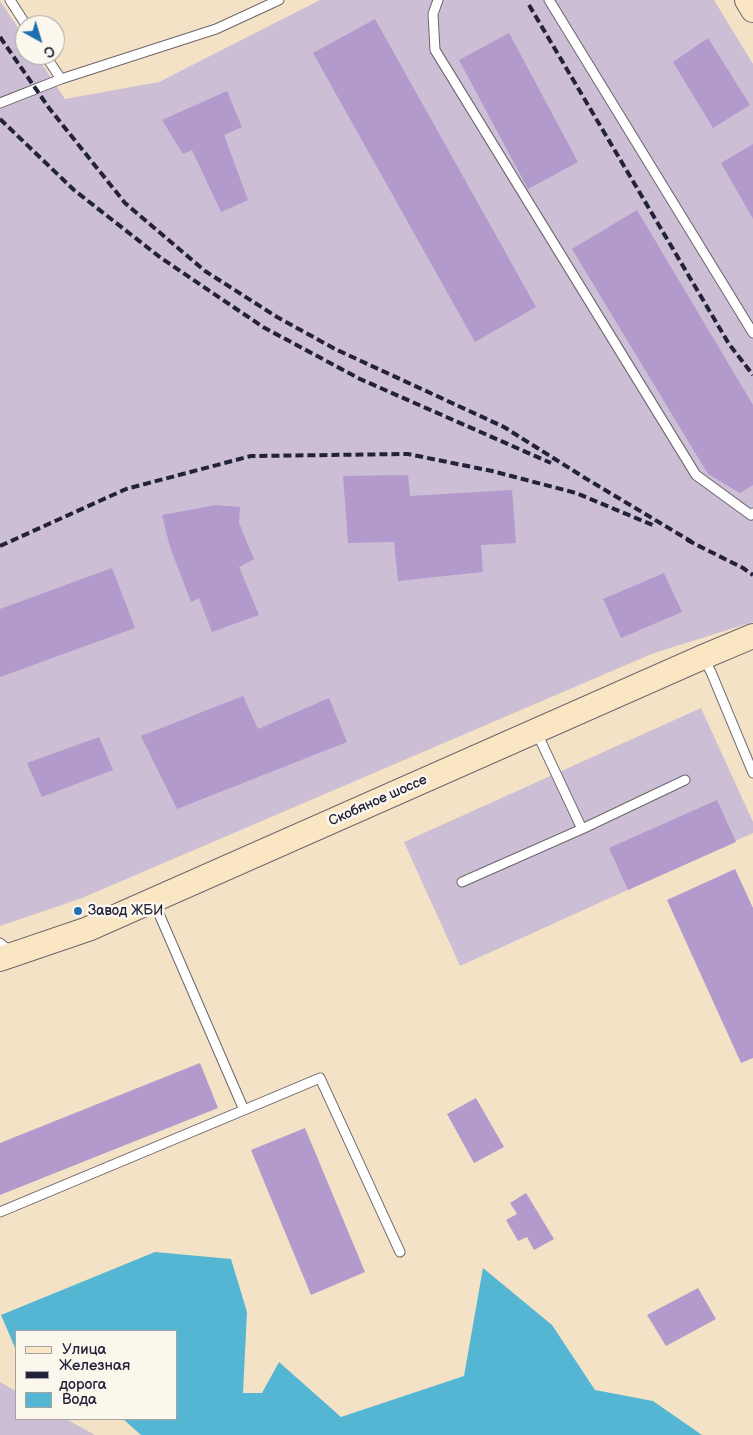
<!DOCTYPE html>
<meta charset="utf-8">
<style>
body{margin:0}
#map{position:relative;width:753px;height:1435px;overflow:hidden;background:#f4e2c7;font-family:"Balsamiq Sans",sans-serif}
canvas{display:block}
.legend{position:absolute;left:15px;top:1330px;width:162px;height:90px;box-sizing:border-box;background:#fbf7ec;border:1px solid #a4a2a5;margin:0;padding:6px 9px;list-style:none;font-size:15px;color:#22223b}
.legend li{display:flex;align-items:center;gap:10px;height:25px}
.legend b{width:25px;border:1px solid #a4a2a5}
.north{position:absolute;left:15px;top:15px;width:50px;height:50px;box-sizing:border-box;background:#fbf7ec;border:1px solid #a4a2a5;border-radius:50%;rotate:141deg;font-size:14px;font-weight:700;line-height:20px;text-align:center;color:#22223b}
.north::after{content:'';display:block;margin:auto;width:18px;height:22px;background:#1f6fb2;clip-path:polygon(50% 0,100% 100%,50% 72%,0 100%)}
</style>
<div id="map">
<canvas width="753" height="1435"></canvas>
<ul class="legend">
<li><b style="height:6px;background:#fbe6c4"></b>Улица</li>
<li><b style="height:6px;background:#22223b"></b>Железная дорога</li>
<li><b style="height:14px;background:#55b6d3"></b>Вода</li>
</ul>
<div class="north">С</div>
</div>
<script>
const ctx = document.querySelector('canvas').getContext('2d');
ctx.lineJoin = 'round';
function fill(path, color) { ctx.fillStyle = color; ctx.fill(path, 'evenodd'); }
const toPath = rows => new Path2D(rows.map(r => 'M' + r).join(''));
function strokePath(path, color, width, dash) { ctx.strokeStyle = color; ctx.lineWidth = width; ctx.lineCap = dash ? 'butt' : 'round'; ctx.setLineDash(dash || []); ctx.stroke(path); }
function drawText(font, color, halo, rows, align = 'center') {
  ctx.font = font + ' "Balsamiq Sans",sans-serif'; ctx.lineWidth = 5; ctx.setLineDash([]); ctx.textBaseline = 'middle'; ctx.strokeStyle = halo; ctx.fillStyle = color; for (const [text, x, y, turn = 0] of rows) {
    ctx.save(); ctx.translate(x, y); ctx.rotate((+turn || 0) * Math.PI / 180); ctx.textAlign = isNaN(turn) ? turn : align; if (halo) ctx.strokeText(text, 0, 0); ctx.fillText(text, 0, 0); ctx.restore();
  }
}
fill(toPath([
 [320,0,714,0,753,64,753,622,654,653,82,898,0,926,0,1,25,38,25,55,36,55,65,99,159,82],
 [701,708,753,822,753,833,460,966,404,842],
 [0,1382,16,1391,16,1419,66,1419,95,1435,0,1435]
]), '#ccbed4');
fill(toPath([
 [155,1252,231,1259,247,1312,243,1393,262,1393,279,1362,341,1417,464,1376,483,1268,552,1325,595,1390,653,1401,702,1435,141,1435,123,1419,176,1419,176,1331,16,1331,16,1350,1,1315]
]), '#55b6d3');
fill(toPath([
 [375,19,536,307,475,342,313,53],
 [509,33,578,162,528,189,459,60],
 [708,38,750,105,713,128,673,62],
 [227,91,242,127,224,135,248,200,221,212,192,150,183,154,162,120],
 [753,144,753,219,721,163],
 [637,210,753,405,753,485,740,493,708,474,572,249],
 [408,475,410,496,512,490,516,543,481,545,483,572,398,581,394,542,348,543,343,476],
 [216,505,240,507,239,523,254,559,239,567,259,615,212,632,199,598,191,602,170,547,162,515],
 [112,568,135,628,0,677,0,609],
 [664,573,682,612,621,638,603,599],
 [243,696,258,729,329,698,347,742,177,809,141,736],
 [99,737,113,770,42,797,27,763],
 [717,800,736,842,628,890,609,848],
 [735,869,753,908,753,1058,741,1063,667,900],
 [200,1063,218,1108,0,1195,0,1143],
 [476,1098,504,1147,474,1163,447,1114],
 [305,1128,365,1272,311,1295,251,1150],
 [526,1193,554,1239,534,1250,527,1237,518,1241,506,1220,517,1214,510,1203],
 [698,1288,716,1319,666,1346,647,1315]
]), '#b39acd');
const lane = toPath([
 [10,0,26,25],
 [438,0,433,14,435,50,696,475,751,515,753,513],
 [549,0,753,333],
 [45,55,61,79],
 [0,103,61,79,216,29,279,0],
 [703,657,711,672,753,773],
 [536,731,582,829,685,780],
 [462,882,582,829],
 [153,900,244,1110,320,1078,400,1252],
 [0,943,12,953],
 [0,1212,244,1110]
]);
const secondary = toPath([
 [747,0,753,10],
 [0,959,88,929,703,657,753,636]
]);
strokePath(lane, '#6c656c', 11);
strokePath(secondary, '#6c656c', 26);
strokePath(lane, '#fff', 9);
strokePath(secondary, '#fbe6c4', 24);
strokePath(toPath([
 [529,5,729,344,753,375],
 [0,37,49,108,125,203,205,271,277,317,335,349,504,427,585,478,692,542],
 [0,119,74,190,161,258,263,327,360,379,551,463],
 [687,540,743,568,753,575],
 [0,546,126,489,251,456,408,454,492,471,576,493,655,526]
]), '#22223b', 4, [8, 4]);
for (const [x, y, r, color] of [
 [78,911,5,"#1f6fb2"]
]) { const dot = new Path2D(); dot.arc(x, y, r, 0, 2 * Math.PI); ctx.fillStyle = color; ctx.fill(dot); strokePath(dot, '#fbf7ec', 2); }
drawText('14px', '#22223b', '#fbf7ec', [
 ["Скобяное шоссе",378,801,-24]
]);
drawText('14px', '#22223b', '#fbf7ec', [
 ["Завод ЖБИ",88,911]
], 'left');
</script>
